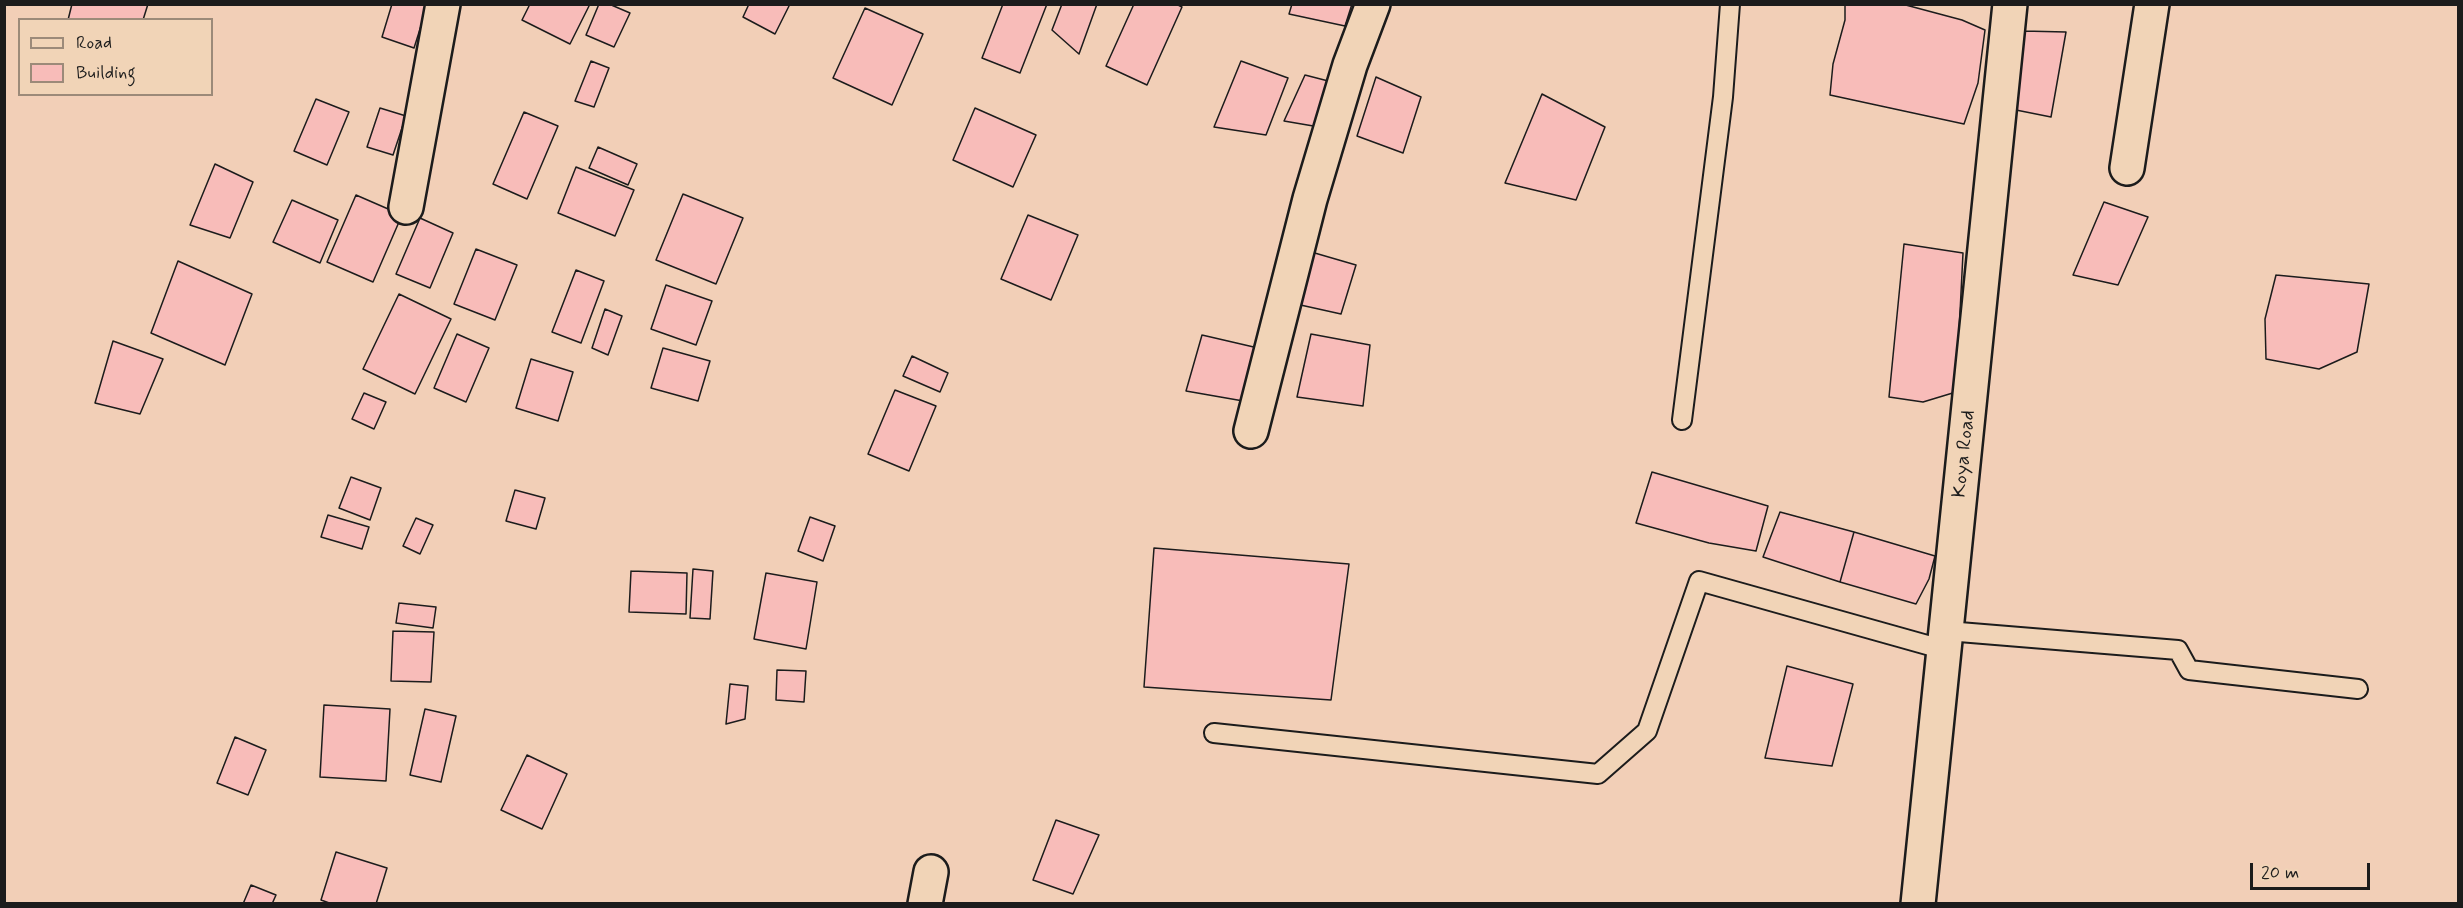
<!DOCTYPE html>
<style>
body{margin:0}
#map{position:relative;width:2463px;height:908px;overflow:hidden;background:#f2cfb7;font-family:Mynerve,sans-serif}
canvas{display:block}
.frame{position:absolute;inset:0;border:6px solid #1c1c1c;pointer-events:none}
.legend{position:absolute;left:18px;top:18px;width:195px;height:78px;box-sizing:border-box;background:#f1d4b7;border:2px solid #9c8a79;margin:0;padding:8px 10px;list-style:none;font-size:18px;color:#1c1c1c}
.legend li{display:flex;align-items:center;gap:12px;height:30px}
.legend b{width:30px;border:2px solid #9c8a79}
.scale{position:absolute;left:2250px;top:863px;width:120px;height:27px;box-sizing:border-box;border:3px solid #1c1c1c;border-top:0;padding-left:8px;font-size:18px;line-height:21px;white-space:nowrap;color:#1c1c1c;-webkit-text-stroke:4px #f1d4b7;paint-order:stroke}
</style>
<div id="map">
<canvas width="2463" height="908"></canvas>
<div class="frame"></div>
<ul class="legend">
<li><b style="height:8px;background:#f1d4b7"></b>Road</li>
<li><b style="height:16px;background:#f8bcb9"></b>Building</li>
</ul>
<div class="scale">20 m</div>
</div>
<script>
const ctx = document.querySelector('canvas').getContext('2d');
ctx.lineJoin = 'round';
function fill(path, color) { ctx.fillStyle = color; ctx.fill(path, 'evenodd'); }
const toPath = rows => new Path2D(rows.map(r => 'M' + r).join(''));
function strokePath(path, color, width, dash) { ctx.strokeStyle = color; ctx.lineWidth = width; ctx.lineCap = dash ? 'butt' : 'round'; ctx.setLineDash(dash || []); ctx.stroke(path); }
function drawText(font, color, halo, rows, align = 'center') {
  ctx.font = font + ' Mynerve,sans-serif'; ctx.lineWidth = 4.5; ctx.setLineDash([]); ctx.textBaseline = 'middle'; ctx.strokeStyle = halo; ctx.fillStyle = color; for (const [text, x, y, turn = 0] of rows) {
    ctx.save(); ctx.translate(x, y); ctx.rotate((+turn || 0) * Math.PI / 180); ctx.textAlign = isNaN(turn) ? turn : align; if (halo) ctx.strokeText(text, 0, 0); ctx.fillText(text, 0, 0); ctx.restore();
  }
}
const building = toPath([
 [72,4,148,4,143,20,68,20,72,4],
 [392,4,428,4,414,48,382,37,392,4],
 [530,4,590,4,570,44,522,20,530,4],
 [599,4,609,4,630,13,614,47,586,35,599,4],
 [749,4,790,4,775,34,743,17,749,4],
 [1003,4,1047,4,1020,73,982,58,1003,4],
 [1062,4,1097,4,1079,54,1052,30,1062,4],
 [1134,4,1176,4,1182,7,1147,85,1106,66,1134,4],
 [1292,4,1352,4,1345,26,1289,14,1292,4],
 [1845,4,1902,4,1962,20,1985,30,1978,83,1964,124,1830,95,1833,64,1845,20,1845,4],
 [865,8,923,34,892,105,833,78,865,8],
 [2023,31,2066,32,2051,117,2016,110,2023,31],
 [591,61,609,68,594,107,575,101,591,61],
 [1241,61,1288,78,1266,135,1214,127,1241,61],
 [1305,75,1336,83,1325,128,1284,121,1305,75],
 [1376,77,1421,97,1403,153,1357,136,1376,77],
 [1542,94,1605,127,1576,200,1505,183,1542,94],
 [316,99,349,112,327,165,294,151,316,99],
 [380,108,406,116,393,155,367,147,380,108],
 [975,108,1036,135,1013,187,953,160,975,108],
 [524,112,558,126,527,199,493,184,524,112],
 [598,147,637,164,628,185,589,168,598,147],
 [215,164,253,182,230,238,190,225,215,164],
 [576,167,634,190,615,236,558,213,576,167],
 [683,194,743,218,716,284,656,260,683,194],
 [356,195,402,215,373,282,327,262,356,195],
 [292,200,338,220,320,263,273,242,292,200],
 [2104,202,2148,217,2118,285,2073,275,2104,202],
 [1028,215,1078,235,1051,300,1001,279,1028,215],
 [420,218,453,233,430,288,396,274,420,218],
 [1904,244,1963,253,1956,392,1923,402,1889,397,1904,244],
 [476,249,517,265,495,320,454,304,476,249],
 [1301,249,1356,265,1341,314,1287,302,1301,249],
 [178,261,252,294,225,365,151,333,178,261],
 [576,270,604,281,581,343,552,332,576,270],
 [2276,275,2369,284,2357,352,2319,369,2266,359,2265,319,2276,275],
 [666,285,712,301,696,345,651,329,666,285],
 [399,294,451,319,415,394,363,369,399,294],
 [605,309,622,316,608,355,592,348,605,309],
 [457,334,489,348,466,402,434,388,457,334],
 [1311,334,1370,345,1363,406,1297,397,1311,334],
 [1202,335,1258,348,1249,402,1186,391,1202,335],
 [113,341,163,359,140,414,95,403,113,341],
 [663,348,710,361,698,401,651,388,663,348],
 [912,356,948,373,940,392,903,376,912,356],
 [531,359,573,372,558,421,516,408,531,359],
 [895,390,936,406,909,471,868,454,895,390],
 [364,393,386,402,374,429,352,419,364,393],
 [1652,472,1768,506,1756,551,1709,543,1636,523,1652,472],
 [351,477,381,488,370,520,339,508,351,477],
 [515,490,545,498,536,529,506,521,515,490],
 [1780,512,1854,532,1840,582,1763,557,1780,512],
 [328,515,369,527,362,549,321,537,328,515],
 [810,517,835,526,823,561,798,551,810,517],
 [416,518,433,525,420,554,403,546,416,518],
 [1854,532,1935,556,1929,579,1916,604,1840,582,1854,532],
 [1154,548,1349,564,1331,700,1144,687,1154,548],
 [693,569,713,571,710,619,690,618,693,569],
 [631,571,687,573,686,614,629,612,631,571],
 [766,573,817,582,806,649,754,639,766,573],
 [399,603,436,607,433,628,396,623,399,603],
 [393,631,434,632,431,682,391,681,393,631],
 [1787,666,1853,684,1832,766,1765,758,1787,666],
 [777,670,806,671,804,702,776,700,777,670],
 [730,684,748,686,745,719,726,724,730,684],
 [324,705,390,709,386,781,320,777,324,705],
 [425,709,456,716,441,782,410,775,425,709],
 [235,737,266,750,248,795,217,783,235,737],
 [527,755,567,774,542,829,501,810,527,755],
 [1056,820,1099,835,1073,894,1033,880,1056,820],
 [336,852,387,868,376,904,332,904,321,900,336,852],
 [251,885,276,895,272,904,243,904,251,885]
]);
fill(building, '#f8bcb9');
strokePath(building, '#1c1c1c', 1.5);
const service = toPath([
 [1682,420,1723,97,1730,4],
 [1947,631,2178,650,2189,670,2358,689],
 [1214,733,1598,774,1647,731,1699,581,1945,650]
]);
const minor = toPath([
 [2127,168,2152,4],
 [406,207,443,4],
 [1251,431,1310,199,1350,65,1373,4],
 [925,904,931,872],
 [1918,904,2010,4]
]);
strokePath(service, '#1c1c1c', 22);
strokePath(minor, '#1c1c1c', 38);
strokePath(service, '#f1d4b7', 18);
strokePath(minor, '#f1d4b7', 33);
drawText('20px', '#1c1c1c', '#f1d4b7', [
 ["Koya Road",1965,454,-84]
]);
</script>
